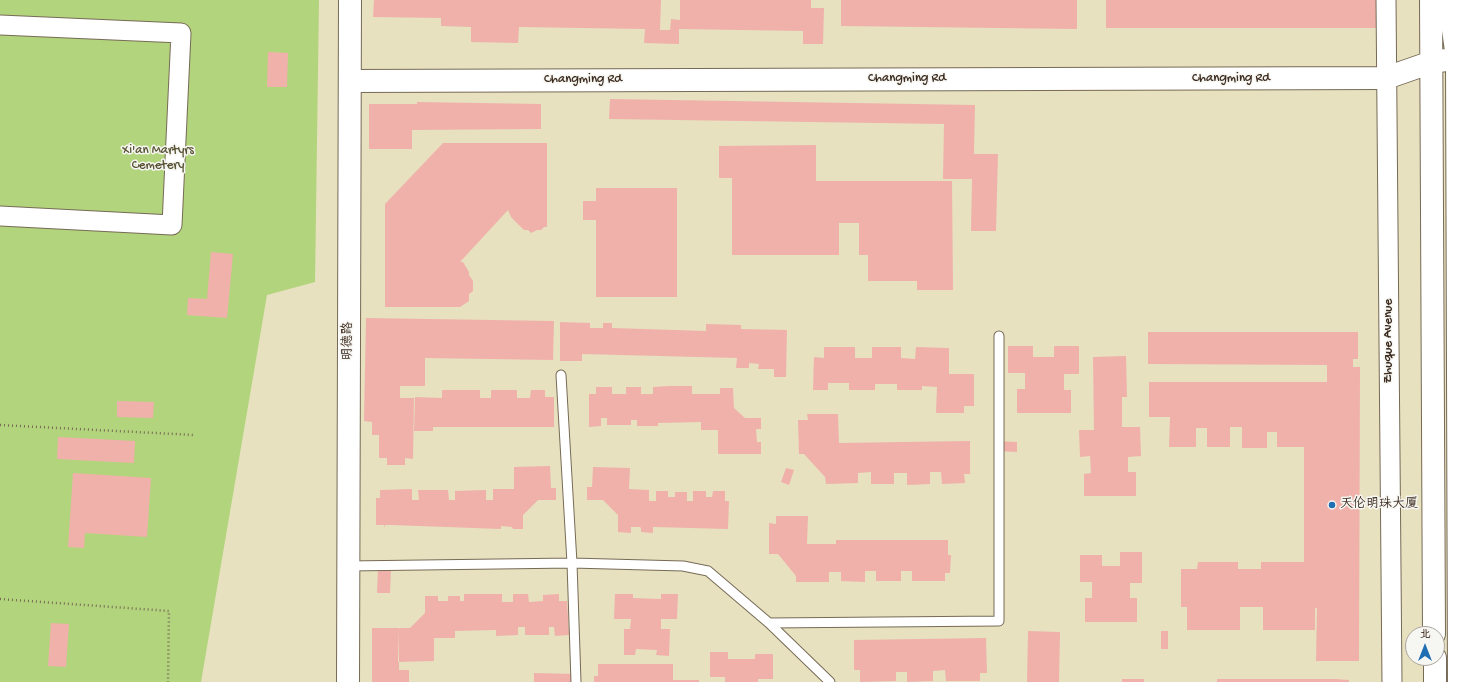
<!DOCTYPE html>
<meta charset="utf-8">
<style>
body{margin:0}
#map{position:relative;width:1461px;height:682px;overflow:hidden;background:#e7e1bf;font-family:"Gochi Hand","LXGW WenKai TC",sans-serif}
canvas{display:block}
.north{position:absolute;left:1405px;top:626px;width:40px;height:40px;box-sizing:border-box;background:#f6f6f2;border:1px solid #aba49d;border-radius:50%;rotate:0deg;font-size:11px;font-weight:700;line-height:16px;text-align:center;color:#3b2a1e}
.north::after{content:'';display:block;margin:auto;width:14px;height:18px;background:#1f6fb2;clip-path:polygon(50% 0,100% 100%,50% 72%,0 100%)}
</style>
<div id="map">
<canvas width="1461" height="682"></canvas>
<div class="north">北</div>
</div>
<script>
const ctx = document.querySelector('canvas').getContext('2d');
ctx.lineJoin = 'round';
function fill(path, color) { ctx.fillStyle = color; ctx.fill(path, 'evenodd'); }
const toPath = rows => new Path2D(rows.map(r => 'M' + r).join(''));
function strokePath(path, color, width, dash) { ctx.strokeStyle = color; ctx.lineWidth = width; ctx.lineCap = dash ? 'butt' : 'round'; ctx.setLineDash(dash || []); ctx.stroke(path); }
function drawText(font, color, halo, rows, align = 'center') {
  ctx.font = font + ' "Gochi Hand","LXGW WenKai TC",sans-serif'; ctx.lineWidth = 3; ctx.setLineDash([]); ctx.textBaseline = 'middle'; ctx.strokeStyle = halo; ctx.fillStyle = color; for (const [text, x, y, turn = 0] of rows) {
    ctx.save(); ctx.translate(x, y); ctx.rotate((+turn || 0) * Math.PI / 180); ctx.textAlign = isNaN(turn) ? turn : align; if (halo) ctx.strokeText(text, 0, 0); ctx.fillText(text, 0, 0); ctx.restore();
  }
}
fill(toPath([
 [0,0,319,0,315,282,267,295,201,682,0,682]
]), '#b2d47c');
fill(toPath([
 [374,0,661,0,660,30,670,30,671,19,680,20,680,0,811,0,811,8,824,8,823,44,803,44,803,31,679,29,679,44,644,43,645,29,519,27,518,43,471,42,471,27,441,26,441,18,373,17],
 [841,0,1077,0,1077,29,841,26],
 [1106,0,1385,0,1385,28,1106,28],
 [268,52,288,53,287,87,267,87],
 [610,99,975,105,974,154,998,154,996,231,971,231,972,179,943,179,944,124,609,119],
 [417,102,541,104,541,129,412,130,412,149,369,149,369,104,417,104],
 [443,143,547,143,547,227,544,227,541,230,537,230,531,233,528,230,524,230,511,217,508,210,460,262,463,262,469,272,469,275,473,281,473,291,469,294,469,301,460,307,385,307,385,204],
 [816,145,816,181,952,181,953,290,917,290,917,281,868,281,868,255,859,255,859,223,839,223,839,255,732,255,732,178,719,178,719,146],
 [596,188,677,188,677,297,596,297,596,220,583,220,583,201,596,201],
 [211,252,233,254,227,318,187,315,188,298,207,299],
 [366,318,554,321,553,360,425,358,425,386,400,386,400,398,414,398,413,459,405,458,405,465,387,465,387,458,379,458,379,435,372,435,372,422,364,421],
 [560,322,590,323,590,328,603,328,603,323,612,323,612,328,706,331,706,324,741,325,741,329,787,330,786,377,774,377,774,369,758,369,759,364,749,363,749,368,736,368,737,358,582,354,582,361,560,361],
 [1148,332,1358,332,1358,359,1353,359,1353,367,1360,367,1359,661,1316,661,1317,608,1315,608,1315,630,1263,630,1263,607,1240,607,1240,630,1187,630,1187,607,1181,607,1181,569,1197,569,1198,562,1238,562,1238,569,1261,569,1261,562,1304,562,1304,447,1277,447,1277,432,1267,432,1267,448,1242,448,1242,427,1230,427,1230,447,1207,447,1207,428,1196,428,1196,447,1169,447,1170,417,1149,417,1149,382,1327,382,1327,365,1148,364],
 [1008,346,1033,346,1033,357,1054,357,1054,346,1079,346,1079,374,1064,374,1064,390,1071,390,1071,413,1017,413,1017,389,1025,389,1025,373,1008,373],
 [824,347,855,347,855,358,872,358,872,347,901,347,901,358,915,359,916,347,949,348,949,374,974,374,974,406,964,406,964,413,936,413,937,387,922,386,922,390,897,390,897,384,875,384,875,390,849,390,849,383,828,383,828,390,813,390,814,357,824,358],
 [1126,356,1127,397,1122,397,1122,427,1140,427,1141,456,1128,457,1128,472,1136,472,1136,496,1084,496,1084,474,1091,473,1090,456,1080,457,1079,430,1094,430,1093,357],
 [669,386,692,386,692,394,720,394,720,388,733,388,734,408,745,418,761,418,761,429,756,429,757,442,761,442,761,454,718,454,718,430,701,430,701,422,658,423,658,426,637,426,637,420,631,420,631,425,607,425,607,418,601,418,601,426,589,427,589,394,596,394,596,387,612,387,612,394,626,394,626,387,641,387,641,394,653,394,653,387],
 [442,390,480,390,480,398,491,398,491,390,517,390,517,398,530,398,531,390,545,390,545,397,554,397,554,427,433,427,433,431,414,431,415,397,442,398],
 [117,401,154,402,153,418,117,417],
 [807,414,838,414,839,443,970,441,970,474,964,474,965,483,942,484,941,472,930,472,930,484,907,485,907,473,894,473,894,484,871,484,871,472,858,473,858,483,826,484,825,477,804,454,799,454,798,420,808,420],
 [58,437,135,441,134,463,57,459],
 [997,441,1017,442,1017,452,997,451],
 [550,466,551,488,556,488,556,500,538,500,523,515,523,529,513,529,512,527,501,526,501,529,392,525,385,525,385,528,384,525,376,525,376,498,380,498,380,490,412,489,412,500,419,500,418,490,448,490,449,500,455,500,455,491,486,490,486,500,493,500,493,489,514,489,514,467],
 [593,467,630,468,629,489,649,490,649,501,656,501,656,491,668,491,668,497,675,497,675,492,687,492,687,501,693,501,693,491,706,491,706,497,712,497,713,491,725,491,725,501,729,501,728,529,653,527,653,533,641,532,641,528,640,527,631,527,631,533,618,532,618,515,603,500,587,500,587,487,592,487],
 [786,468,794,470,789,485,781,482],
 [73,473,151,478,147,537,85,533,84,548,68,547],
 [776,516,808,516,807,544,836,544,836,540,948,540,948,555,951,555,950,573,945,573,945,581,912,581,912,571,901,571,901,581,876,581,876,571,865,571,865,582,841,581,841,572,829,572,829,582,796,582,796,576,778,554,769,554,769,523,776,524],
 [1120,552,1142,552,1142,583,1130,583,1130,598,1137,598,1137,622,1085,622,1085,598,1092,598,1092,582,1080,582,1080,555,1102,555,1102,566,1120,566],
 [378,569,391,569,390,593,377,593],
 [464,594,502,594,502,602,513,602,513,594,528,594,529,602,543,601,543,595,559,594,559,601,567,601,569,635,555,636,554,627,549,627,549,635,525,635,525,627,518,627,518,635,496,636,496,630,455,631,455,638,434,638,434,661,398,662,399,629,400,628,410,628,425,613,425,596,438,596,438,601,448,601,448,596,460,596,460,601,464,601],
 [615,594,633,594,633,598,661,599,661,594,678,594,677,619,661,619,661,629,670,629,669,656,656,655,657,650,636,649,635,655,624,655,624,629,630,629,631,619,614,619],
 [51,623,69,624,66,667,48,666],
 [372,628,399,628,399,670,409,670,409,682,372,682],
 [1028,631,1060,632,1059,682,1027,682],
 [1161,631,1168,631,1168,649,1161,649],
 [986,638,987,673,980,673,980,681,946,681,945,670,933,671,933,681,907,682,907,672,896,672,896,681,860,682,860,670,854,670,854,640],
 [710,652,728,652,728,659,755,659,755,654,773,654,773,679,758,679,758,682,725,682,725,677,710,677],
 [598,664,673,664,673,680,699,680,699,682,594,682,594,676,598,676],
 [534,673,576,674,576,682,534,682],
 [1122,679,1144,679,1144,682,1122,682],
 [1217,679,1335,679,1349,680,1349,682,1217,682]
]), '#f0b1ab');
const lane = toPath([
 [561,375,572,563,576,682],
 [348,566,572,563,683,566,708,571,769,623,830,682],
 [769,623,999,621,999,336]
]);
const street = toPath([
 [1386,0,1392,682],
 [0,25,181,33,172,225,0,216]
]);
const secondary = toPath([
 [1431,0,1434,634],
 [1453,0,1453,29,1457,58,1459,682],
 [350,81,1386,78,1432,62,1461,58],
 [1435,658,1435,682],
 [348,682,350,0]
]);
strokePath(lane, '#776a56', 11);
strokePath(street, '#776a56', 21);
strokePath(secondary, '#776a56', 24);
strokePath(toPath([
 [0,425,194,435],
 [0,599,169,611,168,682]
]), '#776a56', 2.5, [1, 3]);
strokePath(lane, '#fff', 9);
strokePath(street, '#fff', 19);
strokePath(secondary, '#fff', 22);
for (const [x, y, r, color] of [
 [1332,505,4,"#1f6fb2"]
]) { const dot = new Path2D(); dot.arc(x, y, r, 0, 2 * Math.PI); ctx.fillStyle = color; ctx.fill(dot); strokePath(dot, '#f6f6f2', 1.5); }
drawText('13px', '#3b2a1e', '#f6f6f2', [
 ["Changming Rd",907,79],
 ["Changming Rd",1231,79],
 ["Changming Rd",583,80],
 ["明德路",349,341,-90],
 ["Zhuque Avenue",1389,341,-90]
]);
drawText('13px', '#595436', '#f6f6f2', [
 ["Xi'an Martyrs",158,151],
 ["Cemetery",158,166]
]);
drawText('13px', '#3b2a1e', '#f6f6f2', [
 ["天伦明珠大厦",1340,505]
], 'left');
</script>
